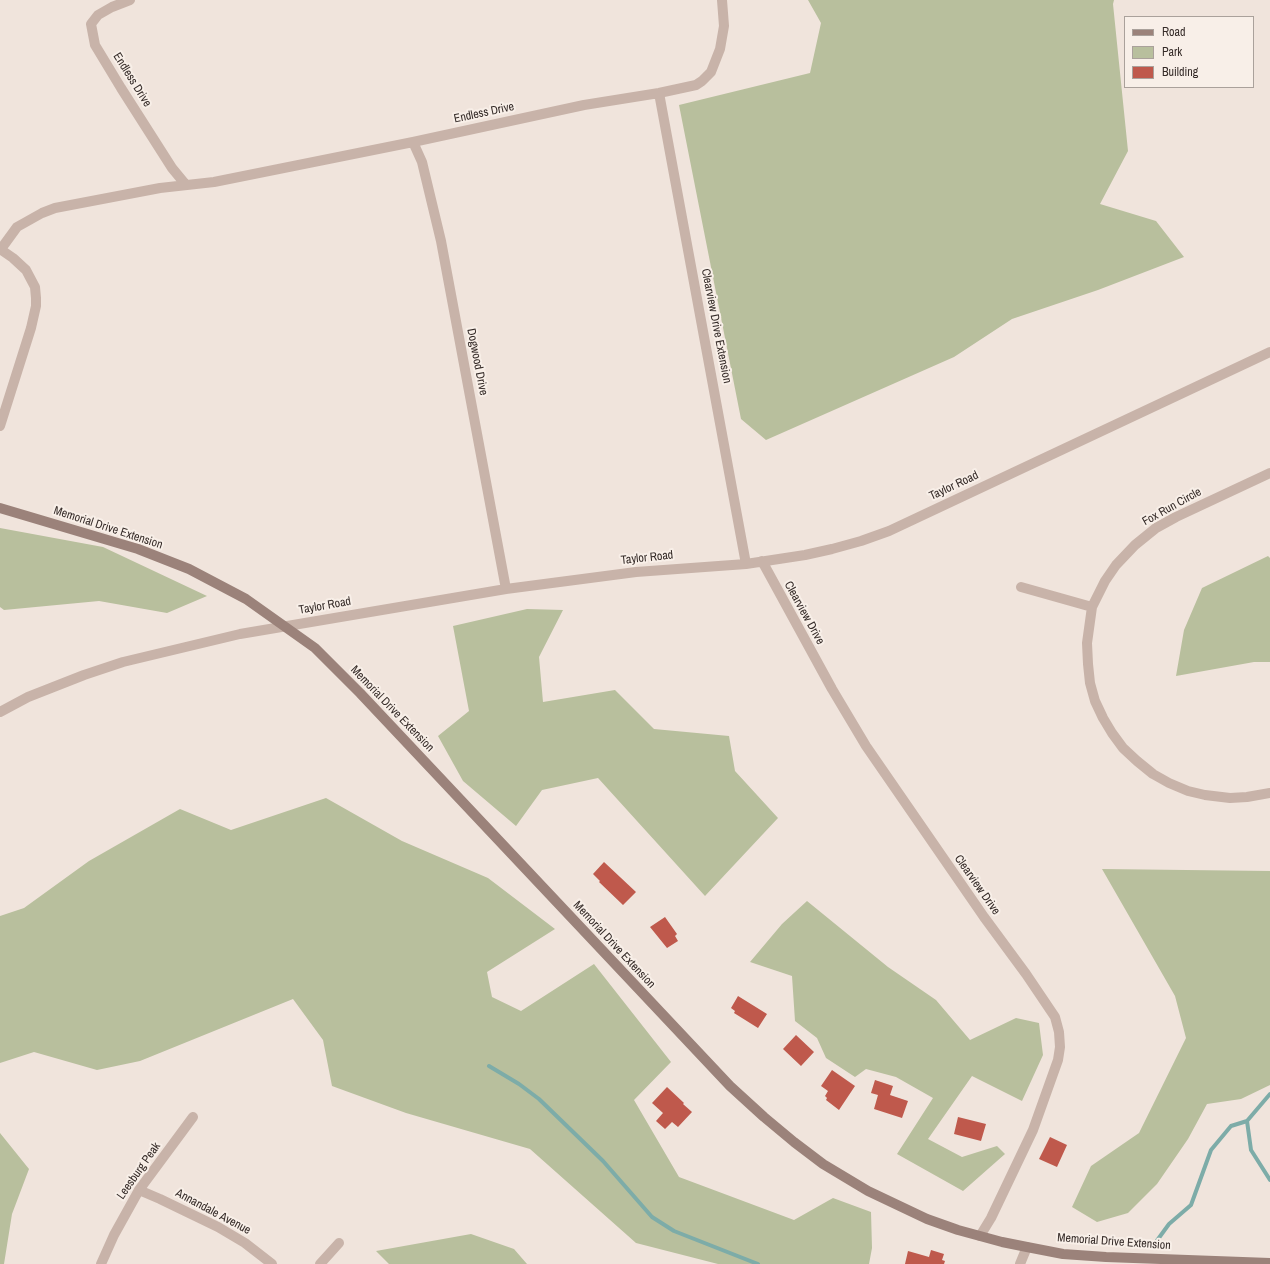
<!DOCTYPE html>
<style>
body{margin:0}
#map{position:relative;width:1270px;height:1264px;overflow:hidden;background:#f0e4dc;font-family:"Archivo Narrow",sans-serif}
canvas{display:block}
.legend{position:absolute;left:1124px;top:16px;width:130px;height:72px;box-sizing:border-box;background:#f8efe8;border:1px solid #aaa19b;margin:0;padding:5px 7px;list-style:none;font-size:12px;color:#352b28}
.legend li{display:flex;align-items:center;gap:8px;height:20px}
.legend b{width:20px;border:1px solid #aaa19b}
</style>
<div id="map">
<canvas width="1270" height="1264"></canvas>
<ul class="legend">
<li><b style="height:5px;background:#9b827a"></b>Road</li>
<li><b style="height:11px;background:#b8bf9d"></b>Park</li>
<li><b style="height:11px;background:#bf594c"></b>Building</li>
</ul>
</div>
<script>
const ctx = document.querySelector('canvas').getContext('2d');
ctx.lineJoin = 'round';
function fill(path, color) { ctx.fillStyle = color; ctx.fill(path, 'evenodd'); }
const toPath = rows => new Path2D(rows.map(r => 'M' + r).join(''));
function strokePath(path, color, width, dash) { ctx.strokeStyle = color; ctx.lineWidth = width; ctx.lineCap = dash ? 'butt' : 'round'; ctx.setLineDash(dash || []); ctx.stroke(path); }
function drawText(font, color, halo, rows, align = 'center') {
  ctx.font = font + ' "Archivo Narrow",sans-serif'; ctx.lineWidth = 4; ctx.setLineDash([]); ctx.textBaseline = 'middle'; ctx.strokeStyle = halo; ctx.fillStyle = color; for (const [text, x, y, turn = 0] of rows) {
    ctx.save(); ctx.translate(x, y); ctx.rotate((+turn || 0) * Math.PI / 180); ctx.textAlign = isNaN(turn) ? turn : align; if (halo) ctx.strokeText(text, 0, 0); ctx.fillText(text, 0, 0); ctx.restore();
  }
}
fill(toPath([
 [808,0,1114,0,1113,4,1128,151,1100,204,1156,221,1184,257,1098,290,1012,319,954,357,766,440,741,419,679,105,810,73,821,23],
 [0,528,103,547,207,596,167,613,99,601,4,610,0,607],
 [1268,556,1270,558,1270,662,1254,662,1176,676,1184,630,1202,588],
 [527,609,563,610,539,657,543,702,615,690,654,729,729,736,735,771,778,818,705,896,598,778,542,790,516,826,463,781,438,736,469,711,453,626],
 [326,798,402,841,488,878,555,929,487,972,492,997,521,1011,594,964,671,1062,634,1100,679,1177,794,1220,833,1198,871,1212,872,1248,869,1264,718,1264,636,1243,530,1149,406,1113,332,1086,323,1040,293,999,140,1061,97,1070,34,1052,0,1063,0,916,24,908,89,861,180,809,231,830],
 [1102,869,1270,871,1270,1085,1241,1099,1207,1104,1188,1139,1157,1184,1128,1213,1097,1222,1072,1207,1091,1166,1139,1133,1186,1038,1175,996],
 [807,901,888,967,936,1000,970,1040,1016,1018,1039,1023,1043,1055,1022,1101,972,1076,928,1139,962,1157,997,1146,1005,1154,963,1191,897,1154,933,1098,896,1077,866,1069,855,1077,826,1058,817,1038,795,1021,792,976,750,962,782,924],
 [0,1133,29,1169,12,1214,4,1264,0,1264],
 [471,1234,514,1249,527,1264,389,1264,376,1251]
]), '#b8bf9d');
strokePath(toPath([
 [489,1066,519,1084,539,1099,603,1161,652,1217,674,1231,758,1264],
 [1247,1121,1251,1150,1270,1180],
 [1153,1246,1169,1224,1191,1205,1211,1150,1231,1126,1247,1121,1270,1094]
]), '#7daca8', 4);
fill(toPath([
 [604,862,636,892,623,905,599,882,600,881,593,874],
 [665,917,677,934,675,936,678,941,667,948,650,927],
 [738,996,767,1014,758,1028,734,1013,735,1011,731,1008],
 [796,1035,814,1052,801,1066,783,1049],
 [832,1070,855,1086,839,1110,826,1100,827,1098,825,1096,828,1091,821,1086],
 [875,1080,893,1086,890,1095,908,1101,902,1118,874,1109,878,1095,871,1093],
 [667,1087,684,1103,683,1104,692,1112,678,1127,672,1122,665,1129,656,1121,663,1113,652,1103],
 [958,1117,986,1124,981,1141,954,1134],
 [1050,1137,1067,1145,1057,1167,1039,1159],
 [931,1250,944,1254,942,1260,945,1261,944,1264,905,1264,908,1251,929,1257]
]), '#bf594c');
strokePath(toPath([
 [130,0,112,7,98,15,91,24,95,45,121,88,172,168,186,185],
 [659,93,746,564],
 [413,142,422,162,441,241,506,589],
 [0,249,13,258,26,270,35,287,36,298,36,306,31,328,0,426],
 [1,249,17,227,42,213,55,208,160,188,214,182,413,142,584,105,659,93,696,85,702,81,711,72,720,49,724,26,722,0],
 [1270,473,1176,517,1156,528,1135,545,1116,565,1105,581,1092,607,1087,643,1088,664,1090,683,1095,701,1103,718,1112,733,1123,748,1137,761,1153,774,1169,783,1188,791,1205,795,1230,798,1247,797,1270,793],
 [762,561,832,689,866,746,984,917,1026,974,1055,1017,1059,1032,1060,1047,1058,1060,1033,1130,991,1218,980,1236],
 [1021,587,1092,607],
 [0,712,28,697,84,675,123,662,240,634,506,589,636,572,746,564,805,555,832,549,861,541,889,531,1270,352],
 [139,1190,160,1199,218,1227,245,1243,272,1264],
 [101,1264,114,1235,139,1190,193,1117],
 [320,1264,339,1243],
 [1020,1264,1027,1247]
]), '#c8b3a9', 10);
strokePath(toPath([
 [0,508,138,549,189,569,246,599,315,648,360,693,730,1086,764,1117,794,1142,823,1164,868,1191,927,1219,958,1230,1002,1242,1027,1247,1063,1254,1106,1257,1270,1263]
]), '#9b827a', 10);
drawText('12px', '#352b28', '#f8efe8', [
 ["Endless Drive",132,80,58],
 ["Endless Drive",484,113,-12],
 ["Clearview Drive Extension",716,326,79],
 ["Dogwood Drive",477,362,79],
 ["Taylor Road",954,486,-25],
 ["Fox Run Circle",1172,507,-29],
 ["Memorial Drive Extension",108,528,18],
 ["Taylor Road",647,558,-6],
 ["Taylor Road",325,606,-10],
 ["Clearview Drive",804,613,61],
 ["Memorial Drive Extension",392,709,46],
 ["Clearview Drive",977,885,55],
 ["Memorial Drive Extension",614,945,47],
 ["Leesburg Peak",139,1171,-55],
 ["Annandale Avenue",213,1212,28],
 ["Memorial Drive Extension",1114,1242,4]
]);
</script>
